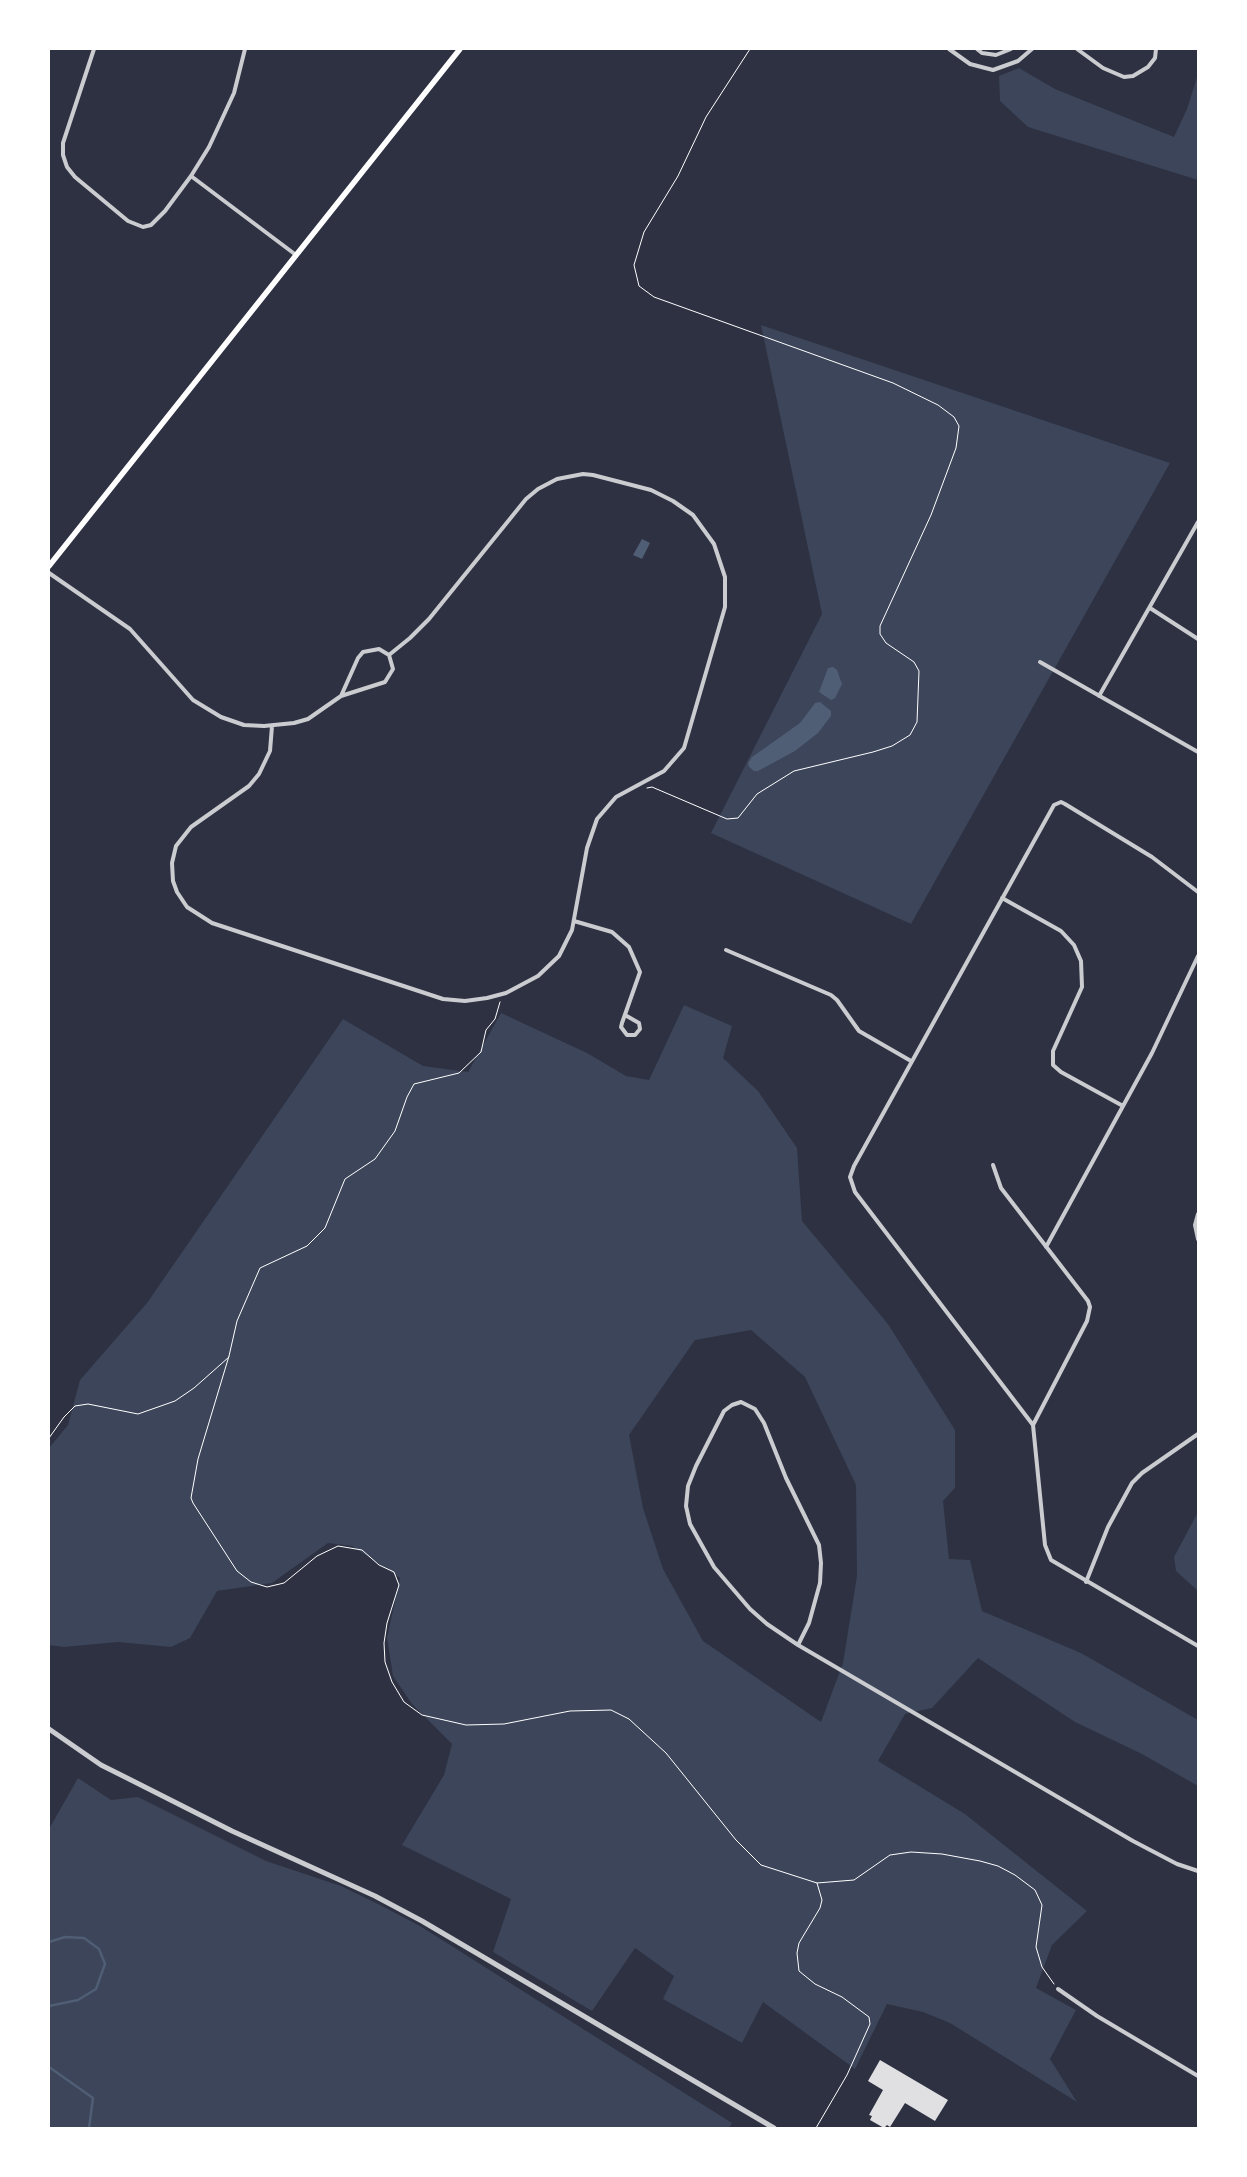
<!DOCTYPE html>
<style>
body{margin:0}
#map{position:relative;width:1247px;height:2177px;overflow:hidden;background:#2d3142;font-family:"Open Sans",sans-serif}
canvas{display:block}
.frame{position:absolute;inset:0;border:50px solid #fff;pointer-events:none}
</style>
<div id="map">
<canvas width="1247" height="2177"></canvas>
<div class="frame"></div>
</div>
<script>
const ctx = document.querySelector('canvas').getContext('2d');
ctx.lineJoin = 'round';
function fill(path, color) { ctx.fillStyle = color; ctx.fill(path, 'evenodd'); }
const toPath = rows => new Path2D(rows.map(r => 'M' + r).join(''));
function strokePath(path, color, width, dash) { ctx.strokeStyle = color; ctx.lineWidth = width; ctx.lineCap = dash ? 'butt' : 'round'; ctx.setLineDash(dash || []); ctx.stroke(path); }
fill(toPath([
 [1019,68,1055,89,1174,137,1187,109,1198,74,1198,180,1028,127,1000,101,999,76],
 [761,325,1170,463,911,924,711,833,822,614],
 [684,1005,732,1026,723,1058,758,1091,797,1148,802,1221,888,1324,955,1430,955,1488,943,1501,949,1559,970,1560,982,1611,1081,1653,1198,1720,1198,1786,1142,1754,1075,1722,978,1658,932,1708,905,1714,878,1761,965,1814,1087,1911,1052,1945,1036,1988,1076,2010,1050,2059,1077,2102,950,2023,923,2012,887,2004,855,2069,763,2002,742,2043,663,1999,674,1976,635,1948,592,2011,493,1952,511,1899,402,1845,444,1775,452,1744,412,1704,393,1676,387,1638,400,1578,352,1546,328,1543,272,1583,217,1591,190,1638,171,1647,118,1642,64,1647,49,1645,49,1448,68,1425,80,1380,147,1303,343,1019,423,1066,468,1072,501,1013,587,1053,626,1076,649,1080],
 [751,1330,805,1377,856,1485,857,1576,843,1663,821,1722,703,1641,663,1569,643,1508,629,1435,695,1340],
 [1198,1512,1198,1591,1176,1571,1174,1557],
 [78,1778,111,1800,138,1797,266,1861,341,1886,380,1905,420,1926,732,2123,729,2128,49,2128,49,1829]
]), '#3c4559');
fill(toPath([
 [642,539,650,543,642,559,633,555],
 [833,667,837,670,842,684,835,698,831,700,819,692,828,668],
 [820,702,831,711,831,716,818,733,795,751,758,771,754,771,749,767,748,763,752,757,800,723,815,703]
]), '#4f5d75');
strokePath(toPath([
 [49,1942,65,1937,84,1938,99,1949,105,1964,96,1989,78,2000,49,2006],
 [49,2067,93,2098,89,2128]
]), '#4f5d75', 2.5);
fill(toPath([
 [880,2060,948,2100,935,2121,905,2103,890,2127,887,2125,884,2128,870,2120,872,2116,869,2115,883,2090,868,2081]
]), '#e0e0e3');
strokePath(toPath([
 [647,788,652,787,727,819,738,818,757,794,794,771,873,752,892,746,910,735,917,722,919,671,914,662,886,643,880,634,880,626,931,515,956,448,959,426,954,417,938,405,893,383,654,297,639,286,634,265,644,232,678,176,706,117,750,49],
 [500,1002,495,1019,486,1030,481,1052,459,1073,414,1084,407,1097,395,1131,375,1159,345,1179,325,1228,307,1246,260,1268,237,1321,229,1356,198,1459,191,1498,193,1503,237,1571,251,1582,267,1587,284,1583,317,1556,338,1546,362,1550,379,1565,394,1572,399,1585,387,1623,384,1643,385,1662,392,1682,404,1702,422,1715,466,1725,504,1724,570,1711,611,1710,629,1719,666,1753,736,1840,761,1865,817,1883,854,1880,890,1855,911,1852,942,1854,980,1861,998,1866,1015,1875,1035,1890,1042,1905,1036,1947,1042,1967,1054,1984],
 [49,1438,64,1417,75,1406,88,1404,138,1414,175,1401,194,1388,229,1357],
 [816,2128,847,2075,870,2024,869,2017,842,1997,815,1984,799,1971,797,1953,799,1943,820,1908,822,1900,817,1883]
]), '#fff', 1);
strokePath(toPath([
 [94,49,63,143,63,155,67,167,75,177,128,221,143,227,151,225,165,211,191,176,209,147,234,93,245,49],
 [949,49,970,64,993,70,1018,61,1032,49],
 [977,49,982,53,996,55,1011,49],
 [1077,49,1103,68,1124,77,1133,76,1148,67,1155,58,1156,49],
 [191,176,296,255],
 [49,573,130,629,193,700,221,717,244,725,264,726,294,723,308,719,341,696,385,682,393,669,389,655,379,649,363,652,358,658,341,696],
 [1150,608,1198,639],
 [1040,662,1198,752],
 [1099,696,1198,522],
 [272,726,270,751,259,774,249,786,191,827,176,846,172,863,173,881,177,892,187,907,212,923,443,999,465,1001,487,998,506,993,538,976,559,956,572,930,587,848,597,819,616,797,664,771,684,748,725,607,725,577,714,544,693,515,673,501,651,490,593,475,583,474,557,479,538,489,526,499,429,619,410,638,389,655],
 [1198,892,1152,857,1065,804,1061,802,1054,805,854,1166,850,1177,855,1192,1033,1425,1045,1545,1051,1560,1198,1646],
 [1002,898,1061,931,1074,945,1081,961,1082,987,1053,1051,1053,1065,1061,1072,1123,1106],
 [574,921,612,932,629,947,640,972,622,1023,621,1027,627,1035,635,1035,640,1029,639,1023,625,1015],
 [726,950,831,995,837,1000,859,1031,911,1061],
 [993,1165,1001,1188,1088,1301,1090,1307,1087,1321,1033,1425],
 [1198,1214,1195,1225,1198,1239],
 [1046,1247,1152,1053,1198,956],
 [741,1402,755,1409,764,1423,786,1478,819,1545,821,1563,820,1583,809,1623,798,1645,767,1624,750,1609,714,1567,690,1524,686,1506,688,1486,696,1466,724,1411,732,1405,741,1402],
 [1086,1582,1108,1527,1132,1483,1142,1473,1198,1434],
 [798,1645,1133,1841,1177,1864,1198,1871],
 [1058,1989,1097,2016,1198,2076]
]), '#caccd0', 4);
strokePath(toPath([
 [49,1729,101,1765,129,1779,232,1831,375,1896,422,1921,774,2128]
]), '#caccd0', 5);
strokePath(toPath([
 [49,566,460,49]
]), '#fff', 5.5);
</script>
